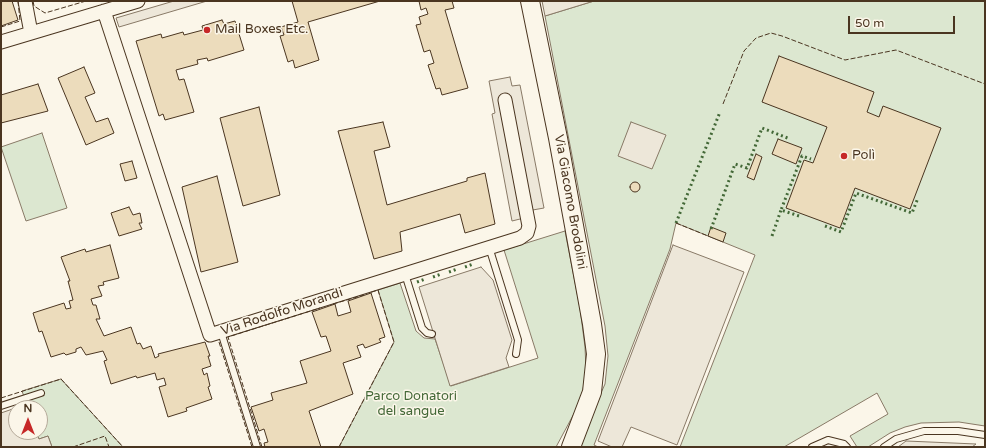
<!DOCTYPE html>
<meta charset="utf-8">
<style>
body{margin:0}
#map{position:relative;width:986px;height:448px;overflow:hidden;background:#fbf6e9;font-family:"Varela Round",sans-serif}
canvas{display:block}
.frame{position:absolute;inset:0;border:2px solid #4a3520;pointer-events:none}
.north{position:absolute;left:8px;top:400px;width:40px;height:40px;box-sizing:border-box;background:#fbf6e9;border:1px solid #b4a999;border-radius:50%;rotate:0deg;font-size:11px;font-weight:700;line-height:16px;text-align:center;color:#4a3520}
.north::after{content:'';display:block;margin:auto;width:14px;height:18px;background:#c62828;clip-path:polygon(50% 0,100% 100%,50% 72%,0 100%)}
.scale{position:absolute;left:848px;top:16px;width:107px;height:18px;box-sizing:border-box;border:2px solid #4a3520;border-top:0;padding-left:5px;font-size:12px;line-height:14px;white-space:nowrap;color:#4a3520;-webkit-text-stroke:3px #fbf6e9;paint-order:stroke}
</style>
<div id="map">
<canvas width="986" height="448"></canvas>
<div class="frame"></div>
<div class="north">N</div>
<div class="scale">50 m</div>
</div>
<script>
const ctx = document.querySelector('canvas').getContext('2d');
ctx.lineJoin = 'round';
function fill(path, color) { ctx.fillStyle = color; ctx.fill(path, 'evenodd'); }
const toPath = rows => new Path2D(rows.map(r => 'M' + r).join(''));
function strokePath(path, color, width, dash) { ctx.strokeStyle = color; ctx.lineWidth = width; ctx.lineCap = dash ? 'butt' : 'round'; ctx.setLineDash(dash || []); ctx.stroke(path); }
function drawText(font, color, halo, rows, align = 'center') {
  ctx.font = font + ' "Varela Round",sans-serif'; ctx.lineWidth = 3; ctx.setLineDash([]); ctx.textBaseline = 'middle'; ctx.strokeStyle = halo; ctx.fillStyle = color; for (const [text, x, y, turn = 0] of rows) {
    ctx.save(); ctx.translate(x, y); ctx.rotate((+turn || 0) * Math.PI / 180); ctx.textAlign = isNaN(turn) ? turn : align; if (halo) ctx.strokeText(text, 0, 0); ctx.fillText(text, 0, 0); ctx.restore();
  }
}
const green = toPath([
 [594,1,985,1,985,426,959,422,921,423,905,427,890,433,868,447,857,447,850,436,888,414,877,393,784,447,680,447,755,255,676,223,670,249,594,445,598,447,577,447,605,384,608,356,605,326,545,16,594,1],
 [42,133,67,208,26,221,1,147,42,133],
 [565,231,580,308,585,347,586,369,583,390,577,408,556,447,339,447,394,342,378,290,400,283,416,331,424,338,435,339,451,386,538,358,504,250,565,231],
 [61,379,123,447,52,447,48,436,39,439,36,432,40,432,40,408,28,408,22,391,61,379]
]);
fill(green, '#dce7d0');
strokePath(green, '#887966', 1);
const parking = toPath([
 [174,1,207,1,119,27,116,18,174,1],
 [542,1,594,1,545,16,542,1],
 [510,77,512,86,520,85,544,208,527,211,528,217,512,221,492,114,495,113,489,81,510,77],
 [631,122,666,135,652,169,618,156,631,122],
 [673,245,744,272,677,445,631,427,622,447,612,447,598,441,673,245],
 [481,267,493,280,512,340,506,358,509,367,450,386,419,287,481,267],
 [27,404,28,408,16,408,16,432,36,432,39,439,48,436,52,447,1,447,1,413,27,404],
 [906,441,976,444,972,447,898,447,906,441]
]);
fill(parking, '#ede7d9');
strokePath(parking, '#887966', 1);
const building = toPath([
 [1,1,12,1,18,20,1,26,1,1],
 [292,1,380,1,308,22,319,60,295,68,293,60,288,62,280,36,284,35,281,27,298,22,292,1],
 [419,1,452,1,454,8,445,10,468,88,442,95,440,88,436,89,428,65,434,63,430,50,424,52,416,25,421,24,419,17,428,14,426,8,421,10,419,1],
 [222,20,224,24,235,21,244,50,208,61,207,58,197,60,198,64,176,70,179,80,184,79,194,112,165,120,163,114,159,116,136,41,161,34,162,38,183,32,184,35,203,30,202,26,222,20],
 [779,56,874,92,867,112,879,117,883,106,941,128,910,209,855,188,840,228,786,208,804,160,813,163,827,127,762,102,779,56],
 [84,67,95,93,85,97,96,122,108,118,114,133,86,145,58,78,84,67],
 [38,84,48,111,1,123,1,95,38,84],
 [259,107,280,195,243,206,220,118,259,107],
 [383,122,390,147,374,151,387,205,467,181,467,178,485,173,495,224,465,233,460,214,400,232,402,251,374,259,338,131,383,122],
 [778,139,802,148,796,164,772,154,778,139],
 [756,154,762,157,754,180,747,177,756,154],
 [132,161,137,178,125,181,120,164,132,161],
 [217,176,238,262,201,272,182,187,217,176],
 '630 187a5 5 0 1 1 10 0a5 5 0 1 1-10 0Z',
 [129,207,133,215,140,213,142,223,139,223,142,229,119,236,111,213,129,207],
 [711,227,726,233,723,242,708,236,711,227],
 [110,245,119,278,103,282,104,285,98,286,102,296,91,299,93,305,96,305,100,319,96,319,104,336,131,327,137,344,140,343,143,349,151,346,155,358,159,356,158,354,205,342,210,356,208,356,211,366,202,369,204,375,207,373,210,386,208,387,212,399,186,408,187,411,168,417,159,387,166,385,164,378,157,380,155,373,137,378,136,376,111,384,104,361,107,360,103,351,86,355,81,347,76,349,76,352,66,355,64,353,51,357,42,331,39,332,33,313,64,303,66,309,71,308,69,301,73,300,68,281,70,281,61,257,85,249,86,252,110,245],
 [371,293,385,337,379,339,381,342,365,348,363,344,357,346,361,357,343,363,353,394,309,411,321,447,265,447,264,443,268,442,264,429,259,431,251,407,273,400,271,393,307,383,300,361,331,351,326,336,321,337,312,312,335,304,338,316,351,312,348,301,371,293]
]);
fill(building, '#ecdcbc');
strokePath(building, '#4a3520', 1);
const lane = toPath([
 [489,247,518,340,516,354],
 [405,274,422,328,427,333,432,334],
 [221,332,257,447],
 [1,406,41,393],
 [812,447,828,440,844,444,847,447],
 [884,447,896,439,924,431,958,431,985,435]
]);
const street = toPath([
 [25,1,31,33],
 [104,11,210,335,520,238,527,233,529,226,505,100],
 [1,42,138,1]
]);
const secondary = toPath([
 [530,1,558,138,592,324,596,354,592,392,571,447]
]);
strokePath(lane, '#4a3520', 8);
strokePath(street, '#4a3520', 15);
strokePath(secondary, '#4a3520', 20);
strokePath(lane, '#fbf6e9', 6);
strokePath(street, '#fbf6e9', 13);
strokePath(secondary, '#fbf6e9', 18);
strokePath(toPath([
 [799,216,781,210,802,156,811,159],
 [676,223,720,112],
 [825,226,841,232,856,193,912,213,918,198],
 [711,229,735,164,747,168,762,128,790,139],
 [772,236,781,210],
 [465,267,473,264],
 [449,272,457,269],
 [433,277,441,274],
 [417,282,425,279]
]), '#436837', 3, [2, 3]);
strokePath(toPath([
 [33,1,34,6,45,13,86,1],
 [1,27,20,21,18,1],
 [723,104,744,51,756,38,771,33,782,36,845,60,896,50,985,84],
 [676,223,708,236],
 [333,304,364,295],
 [219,342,252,447],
 [1,398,61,379,123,447],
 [73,447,105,436,109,447],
 [262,447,228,337,320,308],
 [339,447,394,342,378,290,369,293]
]), '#4a3520', 1, [5, 2]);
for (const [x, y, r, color] of [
 [207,30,4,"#c62828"],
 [844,156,4,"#c62828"]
]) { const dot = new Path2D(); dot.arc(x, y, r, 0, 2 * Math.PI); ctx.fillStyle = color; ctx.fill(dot); strokePath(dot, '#fbf6e9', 1.5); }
drawText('13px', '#4a3520', '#fbf6e9', [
 ["Mail Boxes Etc.",215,30],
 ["Polì",852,156]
], 'left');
drawText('13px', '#4a3520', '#fbf6e9', [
 ["Via Giacomo Brodolini",570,202,80],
 ["Via Rodolfo Morandi",282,312,-18]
]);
drawText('13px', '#436837', '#fbf6e9', [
 ["Parco Donatori",411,397],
 ["del sangue",411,412]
]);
</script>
